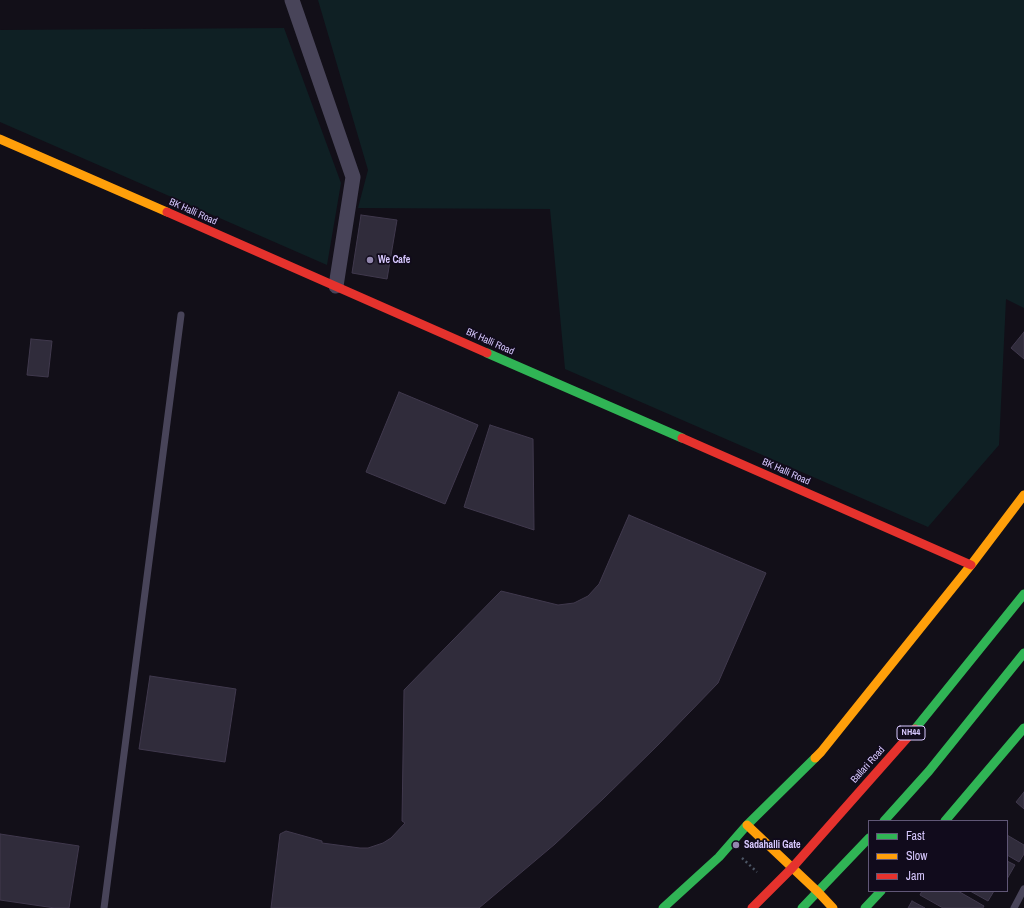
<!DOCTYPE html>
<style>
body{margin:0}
#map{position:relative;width:1024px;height:908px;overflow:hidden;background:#120f18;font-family:"Archivo Narrow",sans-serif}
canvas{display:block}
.legend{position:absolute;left:868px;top:820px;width:140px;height:72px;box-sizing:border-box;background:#110b1c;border:1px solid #605776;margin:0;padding:5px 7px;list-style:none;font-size:12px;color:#d7c8fe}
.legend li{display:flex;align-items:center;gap:8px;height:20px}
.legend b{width:20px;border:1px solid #605776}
</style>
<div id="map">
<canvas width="1024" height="908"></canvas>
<ul class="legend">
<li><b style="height:5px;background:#30b455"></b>Fast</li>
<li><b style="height:5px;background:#ff9f0a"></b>Slow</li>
<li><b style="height:5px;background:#e5322d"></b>Jam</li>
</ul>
</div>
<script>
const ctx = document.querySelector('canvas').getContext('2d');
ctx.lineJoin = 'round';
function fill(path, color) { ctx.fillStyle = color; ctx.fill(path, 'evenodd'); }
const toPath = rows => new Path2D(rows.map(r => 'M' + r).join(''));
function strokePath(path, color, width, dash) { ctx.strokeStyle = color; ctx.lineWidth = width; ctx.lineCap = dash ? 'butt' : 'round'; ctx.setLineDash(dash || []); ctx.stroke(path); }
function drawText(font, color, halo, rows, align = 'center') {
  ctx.font = font + ' "Archivo Narrow",sans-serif'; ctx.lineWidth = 3.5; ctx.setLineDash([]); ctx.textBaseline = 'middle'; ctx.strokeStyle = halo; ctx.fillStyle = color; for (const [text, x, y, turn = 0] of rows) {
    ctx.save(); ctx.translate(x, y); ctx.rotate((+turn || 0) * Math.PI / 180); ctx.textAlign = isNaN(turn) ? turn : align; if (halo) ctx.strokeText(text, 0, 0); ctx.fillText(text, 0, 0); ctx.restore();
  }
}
fill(toPath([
 [318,0,1024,0,1024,308,1006,299,999,445,928,527,565,369,550,209,358,208,368,170],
 [284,28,341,183,327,265,0,122,0,30]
]), '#0f2024');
const building = toPath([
 [361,215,397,220,387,279,352,273,361,215],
 [1024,332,1024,359,1011,348,1024,332],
 [31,339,52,341,48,377,27,375,31,339],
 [399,392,478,425,445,504,366,472,399,392],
 [490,425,533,439,534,530,464,507,490,425],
 [629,515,766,573,718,683,658,745,604,798,555,844,479,908,271,908,280,834,286,831,322,841,322,843,360,848,368,848,383,843,391,838,405,823,402,821,404,690,501,591,558,605,574,603,588,596,599,584,629,515],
 [150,676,236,689,225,762,139,749,150,676],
 [1024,792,1024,809,1016,802,1024,792],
 [0,834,79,846,69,908,55,908,0,900,0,834],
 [1007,835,1024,845,1024,854,1019,862,1007,855,1007,835],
 [1007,861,1015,865,1007,879,1007,861],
 [922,891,958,891,984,906,983,908,943,908,920,895,922,891],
 [970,891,994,891,988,901,970,891],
 [912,901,925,908,908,908,912,901]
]);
fill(building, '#302c3b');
strokePath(building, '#40394d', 1);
strokePath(toPath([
 [742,858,757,872]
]), '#4c5665', 2.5, [2, 3]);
strokePath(toPath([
 [104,908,181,315],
 [1014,908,1024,889]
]), '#484459', 7);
strokePath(toPath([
 [292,0,353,177,336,286]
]), '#484459', 15);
strokePath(toPath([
 [487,353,682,438],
 [915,729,1024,594],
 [884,821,929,771,1024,653],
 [945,821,1024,728],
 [663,908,719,857,747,825,815,758],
 [802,908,869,838],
 [865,908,881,891]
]), '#30b455', 9);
strokePath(toPath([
 [0,139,167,212],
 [815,758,821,752,971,565,1024,495],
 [747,825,818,892,833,908]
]), '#ff9f0a', 9);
strokePath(toPath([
 [167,212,487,353],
 [682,438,971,565],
 [752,908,792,868,915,729]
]), '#e5322d', 9);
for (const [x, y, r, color] of [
 [370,260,4,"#9287ae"],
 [736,845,4,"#9287ae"]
]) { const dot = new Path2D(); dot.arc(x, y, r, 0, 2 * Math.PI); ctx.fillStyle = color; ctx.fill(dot); strokePath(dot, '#110b1c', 1.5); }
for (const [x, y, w] of [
 [911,733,28]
]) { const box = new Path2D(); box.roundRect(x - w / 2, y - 7, w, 14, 3); ctx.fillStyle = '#110b1c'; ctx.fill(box); strokePath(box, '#d7c8fe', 1); }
drawText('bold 9px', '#d7c8fe', null, [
 ["NH44",911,733]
]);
drawText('10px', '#d7c8fe', '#110b1c', [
 ["BK Halli Road",193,212,24],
 ["BK Halli Road",490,342,24],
 ["BK Halli Road",786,472,24],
 ["Ballari Road",868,765,-48]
]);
drawText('bold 10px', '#d7c8fe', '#110b1c', [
 ["We Cafe",378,260],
 ["Sadahalli Gate",744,845]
], 'left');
</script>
